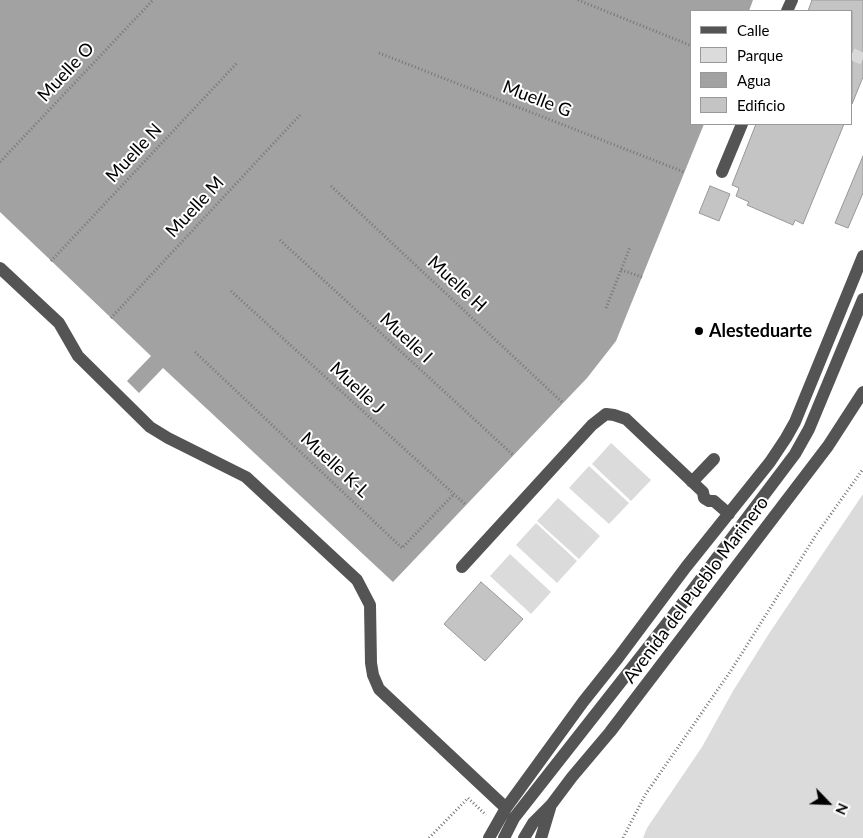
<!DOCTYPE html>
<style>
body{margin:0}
#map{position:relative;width:863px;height:838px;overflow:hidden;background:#fff;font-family:Lato,sans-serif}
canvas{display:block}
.legend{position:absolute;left:690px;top:10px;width:162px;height:115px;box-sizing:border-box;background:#fff;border:1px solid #999;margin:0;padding:6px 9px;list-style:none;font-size:15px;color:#000}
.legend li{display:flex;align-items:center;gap:10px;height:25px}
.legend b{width:25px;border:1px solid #999}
.north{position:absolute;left:803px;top:778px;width:50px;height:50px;-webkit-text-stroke:4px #fff;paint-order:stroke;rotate:114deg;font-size:14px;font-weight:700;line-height:20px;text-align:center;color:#000}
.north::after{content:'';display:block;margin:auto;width:18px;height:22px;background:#000;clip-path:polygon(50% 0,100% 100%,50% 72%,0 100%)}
</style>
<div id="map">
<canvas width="863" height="838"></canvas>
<ul class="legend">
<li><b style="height:6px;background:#545454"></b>Calle</li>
<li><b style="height:14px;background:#dbdbdb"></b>Parque</li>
<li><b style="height:14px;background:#a2a2a2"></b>Agua</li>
<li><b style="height:14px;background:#c4c4c4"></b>Edificio</li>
</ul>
<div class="north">N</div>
</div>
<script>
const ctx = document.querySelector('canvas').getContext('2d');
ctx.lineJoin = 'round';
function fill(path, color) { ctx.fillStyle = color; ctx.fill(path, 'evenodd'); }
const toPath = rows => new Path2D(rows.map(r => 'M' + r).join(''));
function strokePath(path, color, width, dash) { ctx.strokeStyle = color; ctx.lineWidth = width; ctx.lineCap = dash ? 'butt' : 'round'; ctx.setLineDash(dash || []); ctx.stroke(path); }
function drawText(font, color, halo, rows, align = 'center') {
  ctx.font = font + ' Lato,sans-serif'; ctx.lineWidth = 4; ctx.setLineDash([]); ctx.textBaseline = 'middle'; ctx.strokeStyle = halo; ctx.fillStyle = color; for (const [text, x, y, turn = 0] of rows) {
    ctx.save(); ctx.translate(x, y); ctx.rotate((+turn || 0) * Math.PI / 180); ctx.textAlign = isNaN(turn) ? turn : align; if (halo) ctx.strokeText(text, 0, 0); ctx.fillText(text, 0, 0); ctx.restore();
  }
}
fill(toPath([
 [611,443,651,480,631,501,592,464],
 [589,466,629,503,609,524,569,488],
 [863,494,863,838,643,838,647,828,702,747,733,691,770,632],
 [558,498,600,536,579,559,537,521],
 [536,523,577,561,557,583,516,545],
 [510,554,551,592,531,614,490,576]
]), '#dbdbdb');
fill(toPath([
 [0,0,753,0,749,11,692,11,692,124,704,124,616,341,587,378,393,582,163,368,139,393,127,381,151,356,0,212]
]), '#a2a2a2');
const building = toPath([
 [812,0,863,0,863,77,852,104,852,11,808,11,812,0],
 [756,124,844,124,803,224,795,220,793,225,747,205,749,202,736,196,739,188,732,185,756,124],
 [863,156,863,193,848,228,835,223,863,156],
 [710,186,730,194,719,221,699,213,710,186],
 [481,582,523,619,485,661,444,624,481,582]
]);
fill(building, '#c4c4c4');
strokePath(building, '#989898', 1);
strokePath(toPath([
 [852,54,863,59]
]), '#d9d9d9', 12, [12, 6]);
strokePath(toPath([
 [578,0,692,46],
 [379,53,684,172],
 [0,162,153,0],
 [331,186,563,403],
 [280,240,513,455],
 [51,261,237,63],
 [621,270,642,277],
 [231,291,466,505],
 [606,308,630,247],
 [111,318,300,115],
 [195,352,402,548,453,495],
 [429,838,468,798,486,815],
 [623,838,645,795,732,669,816,535,863,469]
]), '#767676', 3, [1, 2.5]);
strokePath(toPath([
 [787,11,792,0],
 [722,172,742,124],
 [0,268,59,323,78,356,150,427,168,438,246,477,357,580,370,605,371,663,373,675,379,689,506,808],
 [692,482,714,459],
 [462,567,592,425,606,414,614,415,626,419,703,492,704,498,709,501,714,501,729,514],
 [489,838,506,808,583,702,618,658,686,567,770,462,786,438,795,422,863,256],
 [504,838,514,818,682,604,795,454,809,429,863,299],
 [524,838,533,823,551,805,572,777,610,732,828,446,863,392],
 [541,838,550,808]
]), '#545454', 12);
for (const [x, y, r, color] of [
 [699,331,5,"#000"]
]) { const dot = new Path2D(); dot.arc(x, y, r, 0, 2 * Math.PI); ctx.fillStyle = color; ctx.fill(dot); strokePath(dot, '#fff', 2); }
drawText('18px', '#000', '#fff', [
 ["Muelle O",66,72,-47],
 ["Muelle G",537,99,21],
 ["Muelle N",134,153,-47],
 ["Muelle M",195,207,-47],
 ["Muelle H",457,284,43],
 ["Muelle I",406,338,43],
 ["Muelle J",357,388,43],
 ["Muelle K-L",335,465,43],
 ["Avenida del Pueblo Marinero",696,590,-53]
]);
drawText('bold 18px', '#000', '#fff', [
 ["Alesteduarte",709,331]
], 'left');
</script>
